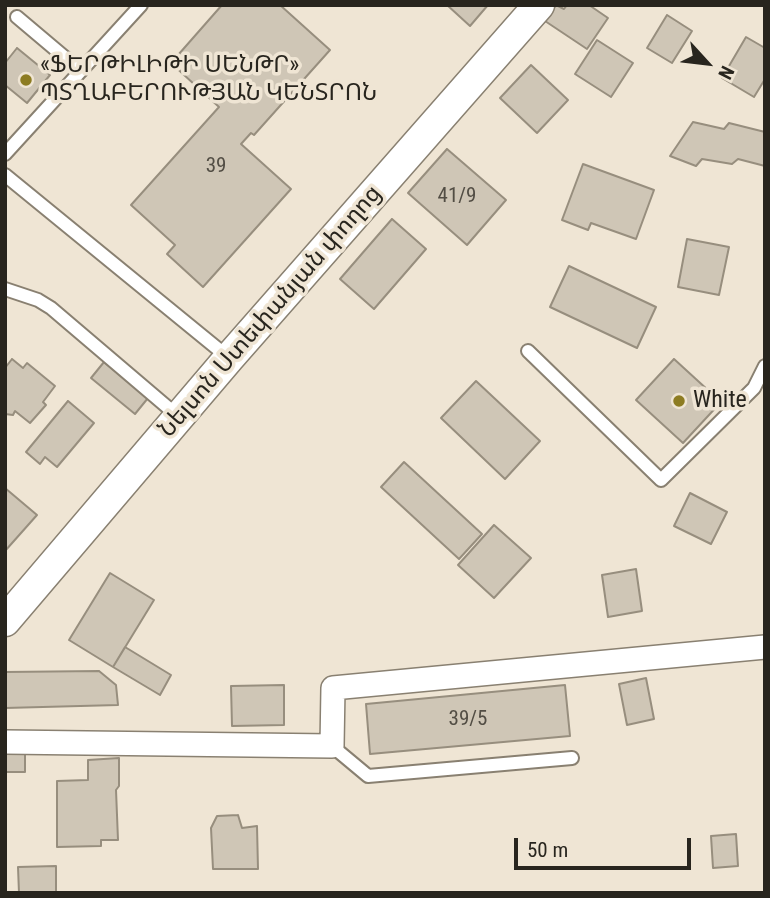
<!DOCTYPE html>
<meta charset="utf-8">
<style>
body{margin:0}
#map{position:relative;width:770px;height:898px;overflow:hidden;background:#efe5d4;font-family:"Roboto Condensed",sans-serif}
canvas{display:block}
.frame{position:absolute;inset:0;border:7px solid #28251e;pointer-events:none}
.north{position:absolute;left:672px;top:28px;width:70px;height:70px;-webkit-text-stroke:5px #efe5d4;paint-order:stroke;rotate:117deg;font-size:19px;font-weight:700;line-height:28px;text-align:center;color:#28251e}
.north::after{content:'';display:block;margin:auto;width:24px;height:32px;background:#28251e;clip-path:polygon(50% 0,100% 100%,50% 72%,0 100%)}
.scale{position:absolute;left:514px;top:838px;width:177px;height:32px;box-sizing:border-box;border:4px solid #28251e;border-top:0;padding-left:9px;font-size:21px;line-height:24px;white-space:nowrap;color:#28251e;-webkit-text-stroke:5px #efe5d4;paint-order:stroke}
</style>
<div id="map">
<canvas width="770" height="898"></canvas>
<div class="frame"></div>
<div class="north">N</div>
<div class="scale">50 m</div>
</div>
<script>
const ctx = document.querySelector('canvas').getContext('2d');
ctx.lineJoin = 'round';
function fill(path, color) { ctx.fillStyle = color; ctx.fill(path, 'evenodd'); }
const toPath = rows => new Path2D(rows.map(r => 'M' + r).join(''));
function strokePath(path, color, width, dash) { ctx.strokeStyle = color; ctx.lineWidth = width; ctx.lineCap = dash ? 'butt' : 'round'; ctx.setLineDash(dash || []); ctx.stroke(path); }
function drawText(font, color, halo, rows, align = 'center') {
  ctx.font = font + ' "Roboto Condensed","Noto Sans Armenian",sans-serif'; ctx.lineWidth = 7; ctx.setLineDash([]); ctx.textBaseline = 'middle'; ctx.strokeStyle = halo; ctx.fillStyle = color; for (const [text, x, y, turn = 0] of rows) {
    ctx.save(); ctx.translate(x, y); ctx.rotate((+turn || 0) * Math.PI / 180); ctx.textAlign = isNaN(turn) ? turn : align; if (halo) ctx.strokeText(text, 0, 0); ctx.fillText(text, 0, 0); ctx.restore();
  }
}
const building = toPath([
 [222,5,280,5,330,50,254,135,251,133,241,144,291,189,203,287,167,254,175,245,131,205,219,107,171,63,222,5],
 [447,5,488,5,470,26,447,5],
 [556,5,564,9,567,5,589,5,608,18,587,49,545,21,556,5],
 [667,15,692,31,672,63,647,48,667,15],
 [746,37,765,48,765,79,754,97,722,78,746,37],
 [597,40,633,63,611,97,575,74,597,40],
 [17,48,50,75,27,103,5,85,5,63,17,48],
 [531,65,568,100,537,133,500,98,531,65],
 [693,122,724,129,729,123,765,132,765,166,738,159,732,164,702,159,696,166,670,156,693,122],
 [447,149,506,200,467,245,408,193,447,149],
 [583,164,654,190,636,239,591,223,588,230,562,220,583,164],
 [392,219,426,249,374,309,340,279,392,219],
 [687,239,729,247,719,295,678,287,687,239],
 [569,266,656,307,637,348,550,307,569,266],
 [12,359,23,368,27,363,55,386,43,402,46,405,30,423,15,411,13,415,5,414,5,368,12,359],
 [674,359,721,402,683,443,636,400,674,359],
 [104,362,148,398,135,414,91,378,104,362],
 [476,381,540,441,505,479,441,418,476,381],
 [68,401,94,423,57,467,45,457,40,464,26,452,68,401],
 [404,462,482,534,459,559,381,487,404,462],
 [5,488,37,515,5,551,5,488],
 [690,493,727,512,711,544,674,526,690,493],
 [494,525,531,558,494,598,458,565,494,525],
 [636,569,642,611,608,617,602,575,636,569],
 [110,573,154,600,113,667,69,640,110,573],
 [125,647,171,675,160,695,113,667,125,647],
 [99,671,116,685,118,705,5,708,5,672,99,671],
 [646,678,654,719,627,725,619,684,646,678],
 [284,685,284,725,232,726,231,686,284,685],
 [565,685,570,736,370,754,366,704,565,685],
 [5,750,25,750,25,772,5,772,5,750],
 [119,758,119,786,116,790,118,840,101,840,101,846,57,847,57,781,88,780,88,760,119,758],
 [238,815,242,828,257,826,258,869,213,869,211,828,217,816,238,815],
 [736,834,738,866,713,868,711,836,736,834],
 [56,866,56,893,19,893,18,867,56,866]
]);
fill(building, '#cfc6b6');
strokePath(building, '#978e7e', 2);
const service = toPath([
 [17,17,81,71],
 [5,154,141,5],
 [5,175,229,358],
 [5,289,38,300,51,308,179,417],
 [528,351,661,480,754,388,765,366],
 [332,746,368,776,572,758]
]);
const minor = toPath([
 [5,742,332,746,333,688,765,647]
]);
const tertiary = toPath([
 [5,621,229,358,539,5]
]);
strokePath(service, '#898071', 16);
strokePath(minor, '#898071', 26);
strokePath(tertiary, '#898071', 33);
strokePath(service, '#fff', 12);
strokePath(minor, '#fff', 23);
strokePath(tertiary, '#fff', 30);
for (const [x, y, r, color] of [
 [26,80,7,"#8d7c22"],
 [679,401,7,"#8d7c22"]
]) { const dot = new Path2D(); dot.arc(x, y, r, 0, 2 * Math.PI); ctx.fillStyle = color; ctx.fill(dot); strokePath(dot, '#efe5d4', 2.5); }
drawText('21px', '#524d44', null, [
 ["39",216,167],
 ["41/9",457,197],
 ["39/5",468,720]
]);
drawText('24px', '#28251e', '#efe5d4', [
 ["«ՖԵՐԹԻԼԻԹԻ ՍԵՆԹՐ»",40,66],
 ["ՊՏՂԱԲԵՐՈՒԹՅԱՆ ԿԵՆՏՐՈՆ",40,94],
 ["White",693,401]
], 'left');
drawText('24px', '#28251e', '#efe5d4', [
 ["Նելսոն Ստեփանյան փողոց",271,312,-49]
]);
</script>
